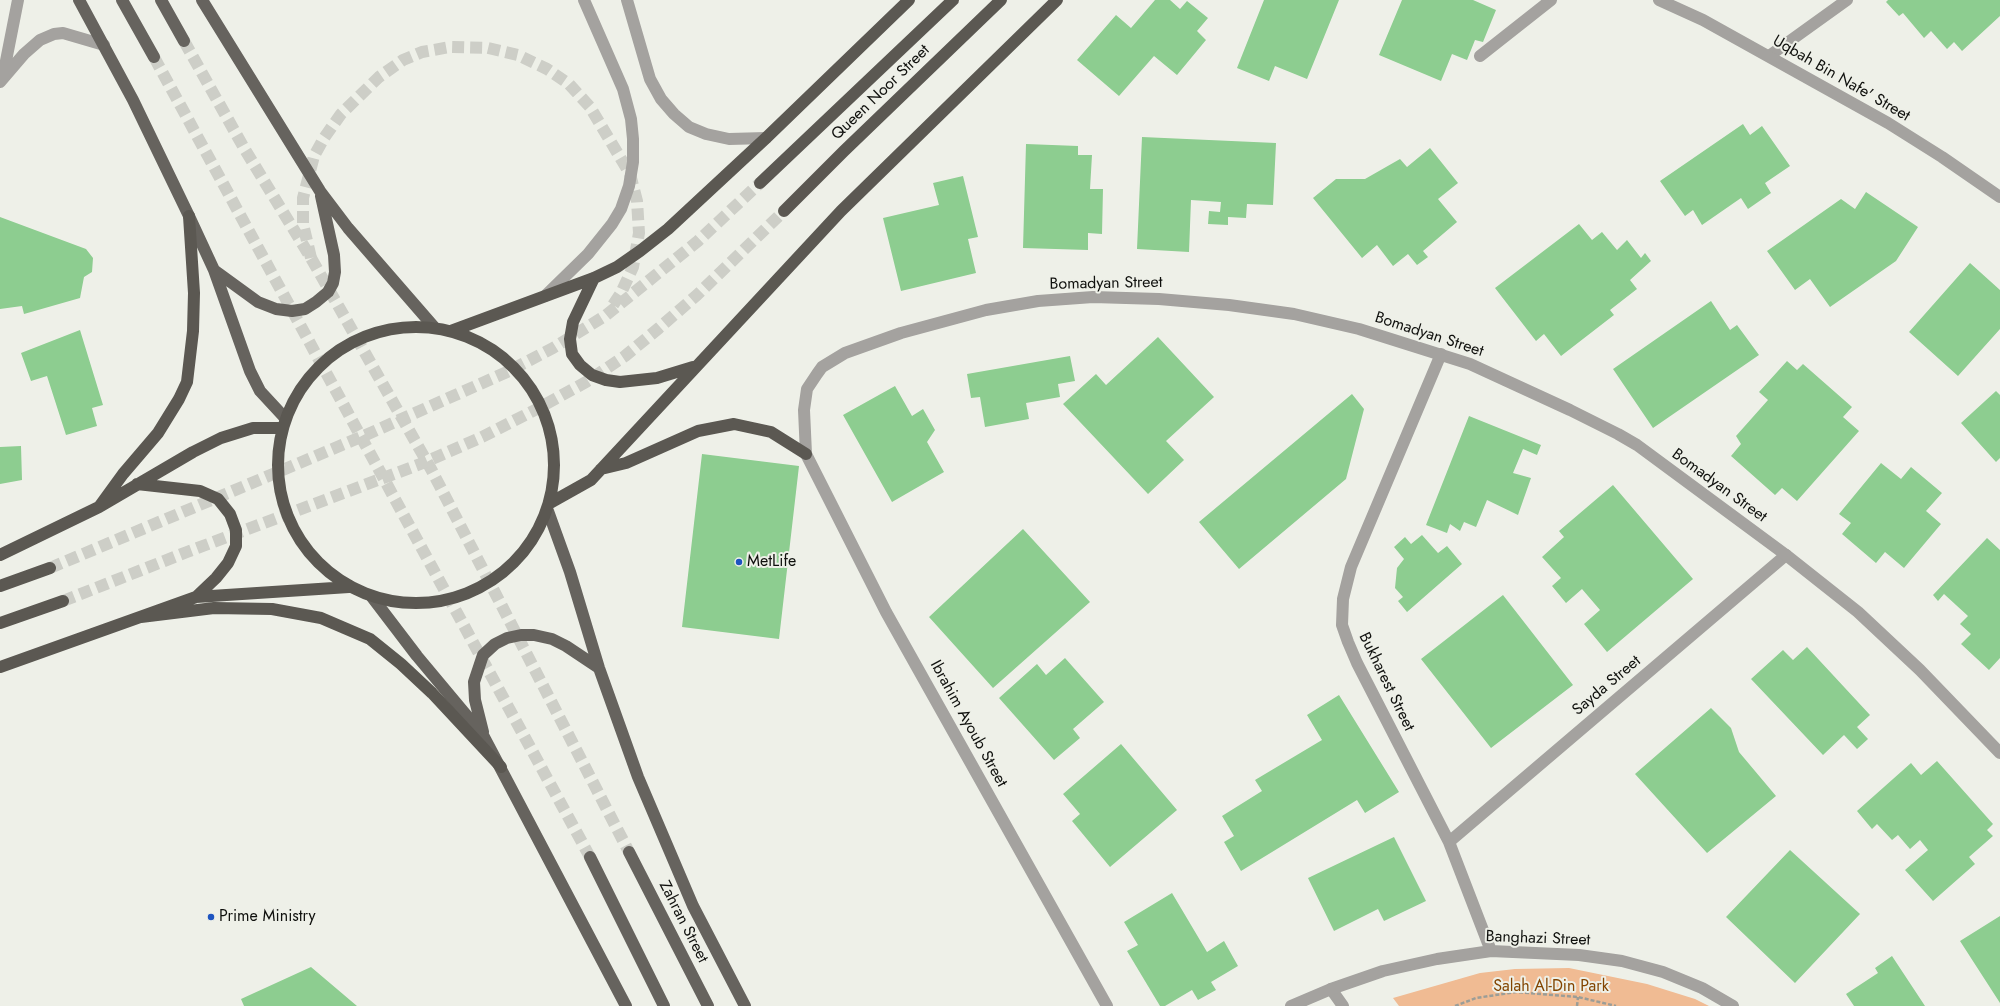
<!DOCTYPE html>
<style>
body{margin:0}
canvas{display:block;background:#eef0e8}
</style>
<canvas width="2000" height="1006"></canvas>
<script>
const ctx = document.querySelector('canvas').getContext('2d');
ctx.lineJoin = 'round';
function fill(path, color) { ctx.fillStyle = color; ctx.fill(path, 'evenodd'); }
const toPath = rows => new Path2D(rows.map(r => 'M' + r).join(''));
function strokePath(path, color, width, dash) { ctx.strokeStyle = color; ctx.lineWidth = width; ctx.lineCap = dash ? 'butt' : 'round'; ctx.setLineDash(dash || []); ctx.stroke(path); }
function drawText(font, color, halo, rows, align = 'center') {
  ctx.font = font + ' Jost,sans-serif'; ctx.lineWidth = 4; ctx.setLineDash([]); ctx.textBaseline = 'middle'; ctx.strokeStyle = halo; ctx.fillStyle = color; for (const [text, x, y, turn = 0] of rows) {
    ctx.save(); ctx.translate(x, y); ctx.rotate((+turn || 0) * Math.PI / 180); ctx.textAlign = isNaN(turn) ? turn : align; if (halo) ctx.strokeText(text, 0, 0); ctx.fillText(text, 0, 0); ctx.restore();
  }
}
fill(toPath([
 [1569,968,1647,984,1695,999,1709,1006,1399,1006,1393,998,1480,973,1515,969]
]), '#f0bb93');
fill(toPath([
 [1155,0,1170,0,1180,9,1187,1,1208,18,1197,31,1206,40,1177,75,1154,56,1119,96,1077,60,1116,15,1131,28],
 [1264,0,1339,0,1307,79,1275,66,1269,81,1237,68],
 [1402,0,1473,0,1496,10,1483,42,1475,40,1467,60,1452,54,1441,81,1379,55],
 [1888,0,2000,0,2000,16,1962,51,1954,42,1947,49,1931,31,1924,38,1903,13,1899,16,1886,2],
 [1743,124,1750,135,1762,126,1790,166,1765,183,1771,193,1748,209,1741,198,1702,225,1693,210,1685,216,1660,181],
 [1142,137,1276,143,1273,205,1247,204,1246,218,1228,217,1228,225,1208,224,1209,211,1220,212,1221,202,1191,200,1189,252,1137,249],
 [1026,144,1078,146,1078,155,1092,155,1090,189,1103,189,1102,234,1088,233,1088,250,1023,248],
 [1430,148,1458,183,1438,199,1457,222,1423,251,1428,257,1417,265,1408,254,1393,266,1377,245,1362,258,1313,198,1336,179,1365,179,1400,159,1407,167],
 [963,176,978,237,968,239,976,273,901,291,883,218,939,205,933,183],
 [1866,192,1918,227,1896,261,1830,307,1810,279,1795,290,1767,251,1841,199,1855,209],
 [0,217,86,249,93,258,92,272,84,277,80,298,24,314,22,306,0,309],
 [1579,224,1592,240,1602,232,1617,250,1627,240,1641,258,1645,253,1651,261,1630,280,1637,289,1610,310,1614,315,1561,356,1544,334,1536,341,1495,288],
 [1970,263,2000,290,2000,329,1958,376,1909,332],
 [1711,301,1730,330,1737,325,1759,355,1653,428,1613,369],
 [80,330,103,405,92,408,97,426,66,435,47,376,31,381,21,353],
 [1158,337,1214,397,1166,441,1184,460,1148,494,1063,404,1096,374,1106,385],
 [1070,356,1075,381,1058,384,1060,397,1026,403,1029,419,985,427,980,397,971,398,967,374],
 [1787,361,1797,370,1803,364,1852,407,1843,417,1859,431,1797,501,1782,488,1775,495,1731,456,1741,444,1736,436,1768,400,1759,392],
 [895,386,912,416,923,409,935,430,927,442,944,472,892,502,843,415],
 [1996,391,2000,395,2000,458,1996,462,1961,423],
 [1352,394,1364,409,1346,479,1239,569,1199,522],
 [1469,416,1541,445,1537,455,1523,449,1513,473,1531,478,1518,515,1487,500,1476,527,1464,522,1460,531,1450,524,1447,533,1426,525],
 [21,446,22,480,0,484,0,447],
 [702,454,799,466,779,639,682,627],
 [1881,463,1901,479,1911,467,1942,493,1926,511,1941,524,1904,568,1885,552,1876,563,1842,534,1851,523,1839,514],
 [1613,485,1693,579,1607,652,1584,624,1600,610,1582,589,1566,603,1552,586,1561,578,1542,557,1564,537,1559,531],
 [1023,529,1090,602,993,688,929,617],
 [1422,535,1438,553,1447,546,1462,564,1407,612,1398,601,1403,597,1395,588,1397,568,1404,559,1394,547,1405,537,1411,544],
 [1987,538,2000,550,2000,658,1989,670,1961,644,1971,634,1960,624,1968,616,1944,594,1938,601,1933,595],
 [1503,595,1573,685,1491,748,1421,659],
 [1807,647,1870,715,1857,727,1868,739,1857,749,1844,735,1823,755,1751,679,1783,650,1793,660],
 [1065,658,1104,702,1073,729,1080,738,1054,760,999,698,1037,664,1046,675],
 [1339,695,1399,792,1365,813,1357,800,1241,871,1224,842,1234,836,1222,816,1262,791,1255,780,1322,740,1307,715],
 [1711,708,1731,728,1739,752,1776,796,1707,853,1635,774],
 [1121,744,1177,810,1110,867,1072,821,1080,814,1063,794],
 [1937,761,1993,824,1987,830,1993,836,1969,857,1975,864,1933,901,1905,870,1928,850,1920,840,1910,849,1898,835,1892,840,1877,824,1872,829,1857,811,1911,763,1921,775],
 [1394,837,1426,901,1384,921,1378,909,1334,931,1308,878],
 [1790,850,1860,914,1795,983,1726,917],
 [1172,893,1207,952,1224,941,1238,966,1211,982,1216,990,1198,1000,1192,990,1165,1006,1160,1006,1127,951,1138,945,1124,922],
 [2000,916,2000,1003,1960,941],
 [1892,956,1925,1006,1854,1006,1846,994,1878,973,1875,968],
 [311,967,357,1006,244,1006,241,999]
]), '#8dcd90');
strokePath(toPath([
 [184,41,244,148,311,258,431,469,629,852],
 [154,57,590,857]
]), '#cdcec7', 12, [12, 6]);
strokePath(toPath([
 [311,258,303,224,303,198,314,156,324,138,341,114,379,77,403,60,422,52,450,47,488,48,518,55,547,69,569,84,590,107,630,174,637,201,639,233,633,267,621,293,613,305],
 [50,568,368,434,507,372,553,348,605,316,698,241,760,183],
 [63,601,187,552,423,463,482,437,535,410,586,382,625,356,659,328,697,295,784,211]
]), '#cdcec7', 12, [12, 6]);
strokePath(toPath([
 [1455,1006,1476,998,1516,992,1578,997,1616,1006],
 [1577,1006,1578,997]
]), '#9b9d97', 2.5, [4, 2]);
strokePath(toPath([
 [1480,56,1551,0],
 [1331,989,1343,1006]
]), '#a4a29f', 12);
strokePath(toPath([
 [1769,56,1847,0],
 [3,76,18,0],
 [0,82,24,54,40,40,54,34,63,33,104,45],
 [1441,354,1351,567,1343,599,1342,625,1348,642,1357,663,1449,842,1491,951],
 [1449,842,1786,555],
 [1291,1006,1331,989,1383,971,1437,959,1491,951,1579,955,1622,961,1663,972,1702,988,1733,1006]
]), '#a4a29f', 12);
strokePath(toPath([
 [627,0,650,79,661,99,674,114,689,127,706,134,729,139,766,138],
 [1659,0,1703,20,1888,123,1942,157,2000,197],
 [545,296,588,254,612,224,621,209,629,186,633,162,633,139,631,119,623,89,584,0],
 [1107,1006,886,612,806,454,804,410,807,389,817,374,822,367,845,353,901,333,986,310,1038,301,1093,297,1159,299,1229,305,1294,314,1359,329,1470,364,1570,410,1618,434,1637,445,1786,555,1858,612,1920,670,2000,753]
]), '#a4a29f', 12);
strokePath(toPath([
 [79,0,133,100,189,216,214,270,250,371,260,391,285,418],
 [122,0,154,57],
 [161,0,184,41],
 [202,0,320,191,348,228,434,327],
 [214,270,258,302,276,309,292,311,305,309,316,302,328,292,333,283,335,272,334,255,321,196],
 [548,511,570,572,599,668,638,777,693,906,745,1006],
 [372,597,417,656,483,735,626,1006],
 [483,732,475,700,474,682,483,655,495,644,507,638,521,635,534,635,552,639,566,646,599,668],
 [629,852,708,1006],
 [590,857,664,1006]
]), '#66635e', 12);
strokePath(toPath([
 [760,183,953,0],
 [784,211,844,151,1001,0],
 [594,278,573,322,570,339,572,354,580,365,592,375,606,380,620,382,657,378,693,367],
 '278 465a138 138 0 1 1 276 0a138 138 0 1 1-276 0Z',
 [451,331,594,278,617,267,640,251,668,229,766,138,909,0],
 [601,469,626,463,698,431,734,424,771,432,806,454],
 [137,484,200,491,218,499,230,514,236,530,236,546,228,563,216,578,196,597],
 [550,503,591,480,841,211,1057,0],
 [99,507,123,474,158,433,179,399,187,382,193,331,194,293,189,216],
 [0,555,99,507,193,452,221,438,253,428,282,428],
 [0,586,50,568],
 [141,617,214,608,272,609,321,618,370,639,401,664,432,693,501,767],
 [0,623,63,601],
 [0,667,196,597,349,587]
]), '#5b5852', 12);
for (const [x, y, r, color] of [
 [739,562,4,"#1d54c0"],
 [211,917,4,"#1d54c0"]
]) { const dot = new Path2D(); dot.arc(x, y, r, 0, 2 * Math.PI); ctx.fillStyle = color; ctx.fill(dot); strokePath(dot, '#eef0e8', 1.5); }
drawText('16px', '#0f100d', '#eef0e8', [
 ["Uqbah Bin Nafe' Street",1841,79,30],
 ["Queen Noor Street",881,93,-44],
 ["Bomadyan Street",1106,284,-1],
 ["Bomadyan Street",1429,335,18],
 ["Bomadyan Street",1719,486,36],
 ["Bukharest Street",1386,682,64],
 ["Sayda Street",1607,686,-40],
 ["Ibrahim Ayoub Street",968,724,61],
 ["Zahran Street",683,922,63],
 ["Banghazi Street",1538,939,2]
]);
drawText('16px', '#0f100d', '#eef0e8', [
 ["MetLife",747,562],
 ["Prime Ministry",219,917]
], 'left');
drawText('16px', '#824400', '#eef0e8', [
 ["Salah Al-Din Park",1551,987]
]);
</script>
